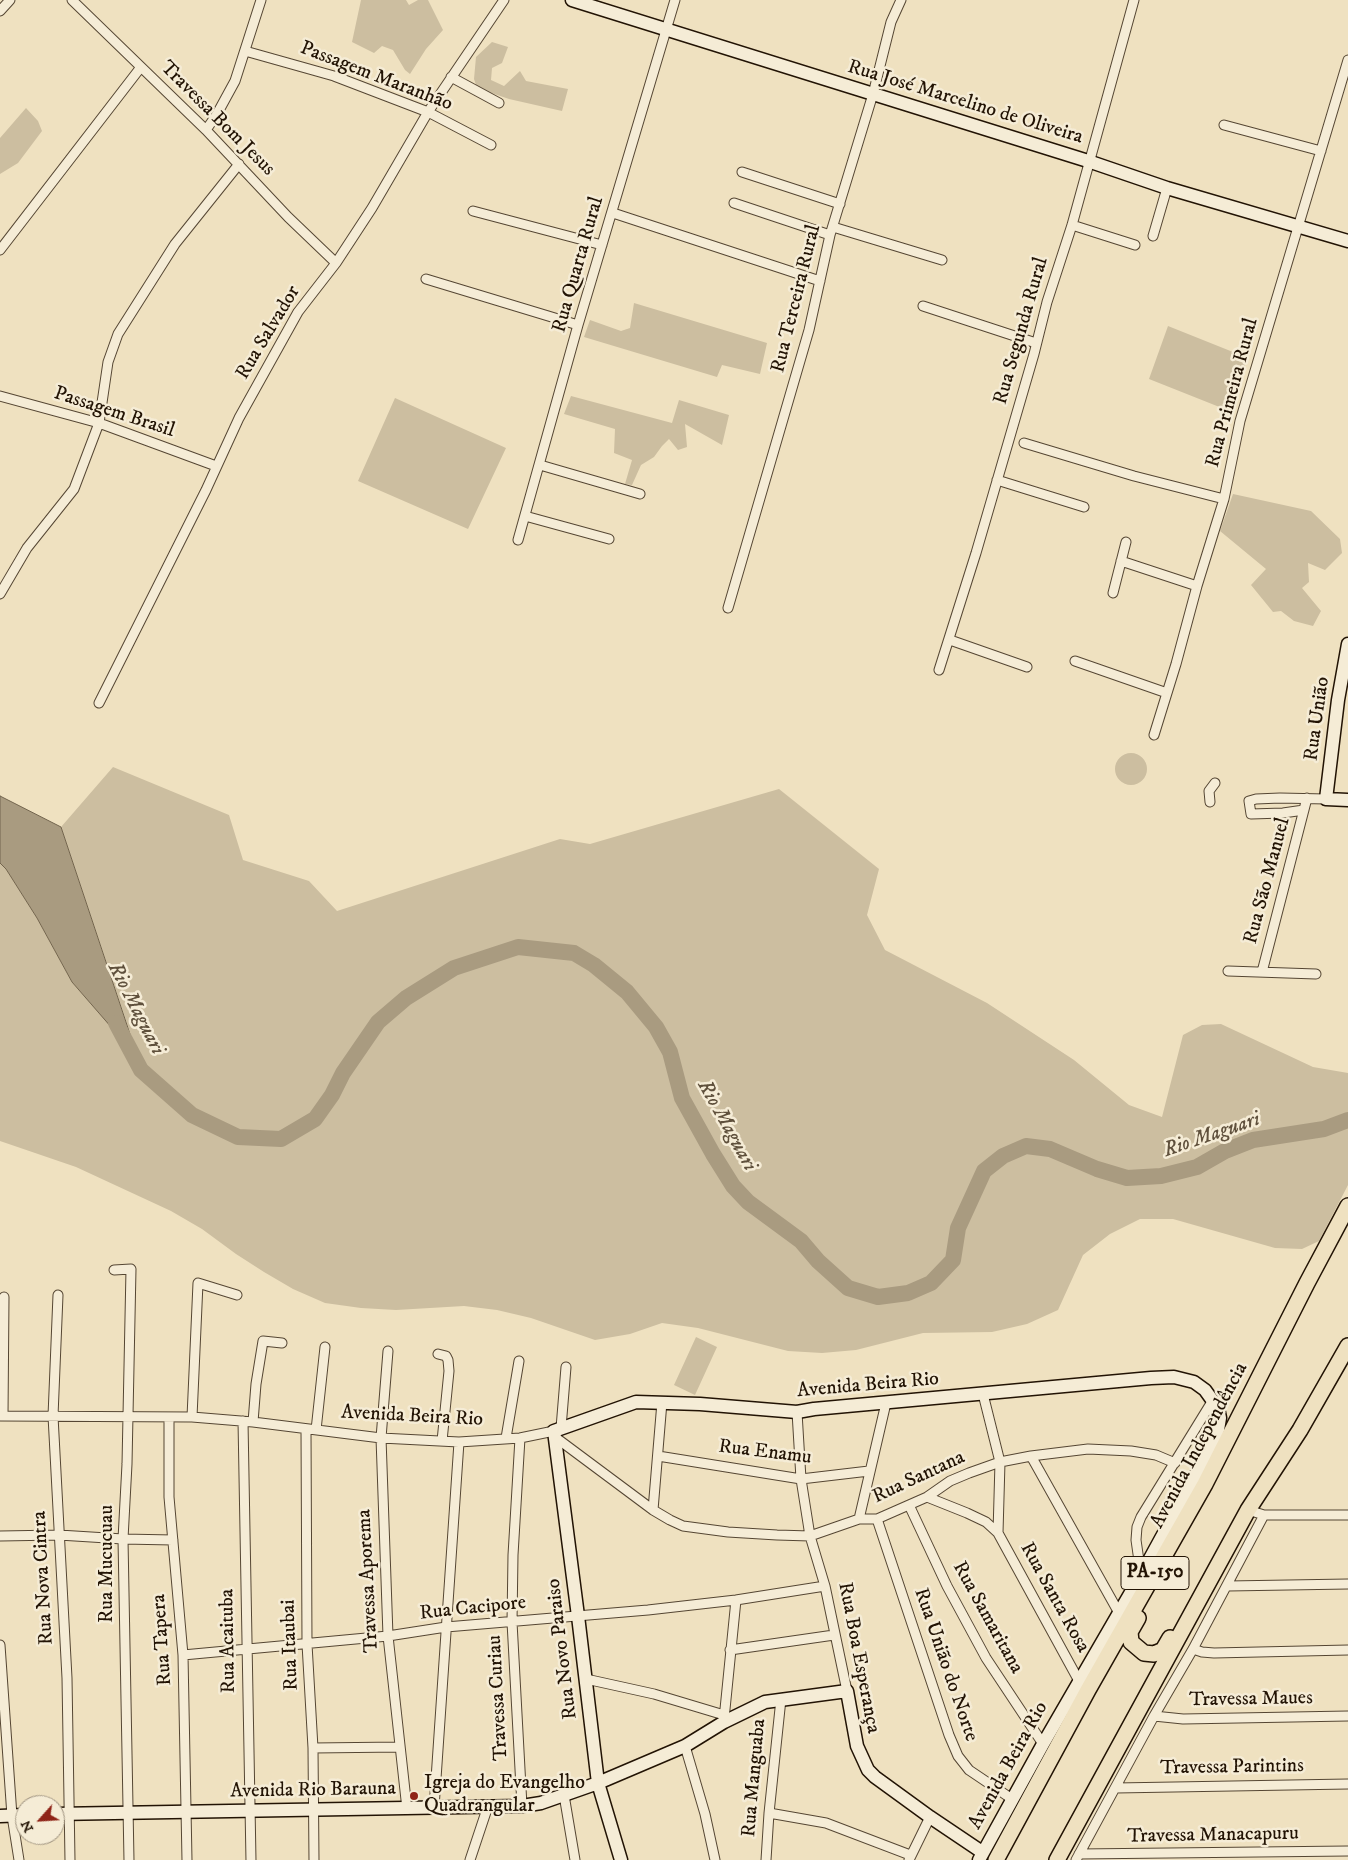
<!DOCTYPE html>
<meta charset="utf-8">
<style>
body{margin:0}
#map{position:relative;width:1348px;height:1860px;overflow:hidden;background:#efe1c0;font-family:"IM FELL DW Pica",serif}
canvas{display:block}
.north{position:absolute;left:15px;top:1795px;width:50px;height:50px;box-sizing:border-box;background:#f5ecd6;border:1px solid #a19582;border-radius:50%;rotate:244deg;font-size:14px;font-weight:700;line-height:20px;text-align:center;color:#221304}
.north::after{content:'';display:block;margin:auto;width:18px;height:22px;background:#8f2418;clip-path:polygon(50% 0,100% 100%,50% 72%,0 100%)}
</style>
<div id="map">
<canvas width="1348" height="1860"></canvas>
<div class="north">N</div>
</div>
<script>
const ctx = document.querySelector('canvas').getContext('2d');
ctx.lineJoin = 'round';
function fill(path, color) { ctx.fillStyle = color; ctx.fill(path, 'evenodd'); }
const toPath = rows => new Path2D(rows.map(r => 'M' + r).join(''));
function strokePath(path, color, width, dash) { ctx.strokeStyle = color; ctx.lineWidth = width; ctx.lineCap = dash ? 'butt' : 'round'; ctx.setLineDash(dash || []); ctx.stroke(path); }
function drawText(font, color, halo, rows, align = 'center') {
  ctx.font = font + ' "IM FELL DW Pica",serif'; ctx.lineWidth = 5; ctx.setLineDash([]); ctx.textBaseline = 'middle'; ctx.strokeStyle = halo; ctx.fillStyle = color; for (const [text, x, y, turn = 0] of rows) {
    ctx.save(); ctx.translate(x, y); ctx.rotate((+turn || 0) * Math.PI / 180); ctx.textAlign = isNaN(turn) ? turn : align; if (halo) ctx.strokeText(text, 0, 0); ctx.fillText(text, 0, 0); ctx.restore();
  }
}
fill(toPath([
 [361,0,406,0,409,5,418,0,428,0,443,30,426,49,410,74,405,70,393,50,382,46,374,53,352,42],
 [492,42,508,47,502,63,492,68,491,80,504,86,520,71,526,81,568,89,562,111,509,99,477,88,474,79,476,57],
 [26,108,38,121,42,131,18,163,0,174,0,138],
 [634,303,767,343,760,374,722,365,717,377,584,337,590,320,621,331,630,328],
 [1168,326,1248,358,1227,410,1149,379],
 [571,396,672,423,679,400,729,415,722,445,685,424,687,447,678,450,669,439,662,446,654,457,641,465,632,485,625,484,632,460,614,453,615,429,564,414],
 [395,398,506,448,468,529,358,481],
 [1233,494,1311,511,1340,539,1342,553,1325,570,1308,563,1309,582,1302,588,1321,611,1313,626,1294,621,1281,611,1273,612,1251,585,1266,569,1220,531],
 '1115 769a16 16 0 1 1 32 0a16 16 0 1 1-32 0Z',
 [113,767,229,815,243,860,309,881,337,911,560,839,590,844,779,789,879,869,867,915,885,950,987,1003,1074,1060,1129,1105,1162,1117,1183,1035,1202,1025,1221,1024,1313,1067,1348,1073,1348,1185,1319,1241,1302,1249,1275,1248,1173,1219,1140,1219,1110,1234,1083,1255,1058,1310,1027,1324,992,1332,923,1333,856,1350,822,1353,788,1351,698,1328,662,1323,630,1334,595,1340,531,1318,497,1310,464,1306,396,1310,361,1308,325,1303,293,1289,264,1272,236,1254,202,1229,171,1211,76,1167,0,1141,0,863,6,869,37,918,72,982,138,1056,61,827],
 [696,1337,717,1347,695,1395,674,1385]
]), '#ccbea0');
const water = toPath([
 [0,796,61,827,138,1058,72,982,37,918,6,869,0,863,0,796]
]);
fill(water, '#a99b80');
strokePath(water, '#73654e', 1);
strokePath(toPath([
 [116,1023,141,1070,192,1115,238,1137,281,1139,315,1119,332,1095,343,1073,378,1022,406,998,454,968,518,947,574,953,594,965,627,992,656,1027,670,1052,682,1098,713,1154,733,1186,748,1202,801,1241,818,1261,848,1288,878,1297,908,1293,931,1283,953,1260,958,1228,984,1171,1003,1156,1026,1146,1050,1149,1097,1169,1127,1178,1161,1176,1197,1167,1225,1151,1253,1140,1324,1129,1348,1120]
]), '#a99b80', 16);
const street = toPath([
 [72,0,206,130,288,217,336,263],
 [0,11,10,0],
 [245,51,334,76,428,112,491,145],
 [451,77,499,103],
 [1224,125,1321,151],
 [206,130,217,114,235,81,261,0],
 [742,172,840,204],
 [734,203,830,235],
 [473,211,602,245],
 [613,213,820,281],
 [1072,225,1135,245],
 [833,227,942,260],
 [1153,236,1167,188],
 [0,250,141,67],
 [426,279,578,325],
 [923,306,1036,343],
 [0,396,99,423,216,466],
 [1024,443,1134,476,1224,499],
 [540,465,640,494],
 [997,480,1084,507],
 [525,516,609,539],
 [518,540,578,325,675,0],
 [1121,561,1197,586],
 [1113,593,1126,542],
 [0,594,27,548,74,489,99,423,108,362,118,334,175,244,239,164],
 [728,608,809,330,830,235,873,94,891,22,901,0],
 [950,640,1027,667],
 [1075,661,1167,693],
 [939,670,976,553,1034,354,1047,302,1072,225,1134,0],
 [99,703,206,490,239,418,298,312,336,263,372,208,428,112,504,0],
 [1154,735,1176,664,1197,586,1224,499,1240,421,1348,60],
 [1210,802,1209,791,1215,783],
 [1304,810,1283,813,1251,814,1249,801,1256,799,1280,798,1326,799],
 [1228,971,1316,974],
 [1262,972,1307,798],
 [114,1270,131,1269,127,1464,123,1539,129,1860],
 [58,1295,53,1416,67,1678,70,1860],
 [388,1351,381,1438,388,1636,407,1809],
 [438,1354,446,1356,448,1360,449,1371,442,1441],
 [983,1394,1000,1462,998,1533],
 [797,1412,801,1479,810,1536,825,1586,847,1691],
 [0,1416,192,1417,253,1422,381,1438,459,1442,520,1438,554,1431],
 [3,1416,4,1297],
 [192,1417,198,1283,237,1295],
 [169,1418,169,1497,183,1655,187,1860],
 [243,1421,251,1860],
 [253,1422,256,1384,263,1341,282,1343],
 [561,1428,566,1367],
 [306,1430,307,1644,313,1748,314,1860],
 [316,1430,325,1347],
 [555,1437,653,1510,670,1520,683,1526,728,1532,777,1535,810,1536,859,1519,877,1519,927,1497,950,1481,969,1473,1000,1462,1031,1456,1088,1449,1131,1451,1156,1455,1175,1463],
 [506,1438,519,1361],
 [520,1438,513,1555,512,1622,522,1806],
 [658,1456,801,1479,869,1471],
 [1031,1456,1119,1613],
 [927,1497,967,1513,986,1522,998,1533,1079,1681],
 [909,1505,947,1586,986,1658,1043,1744],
 [653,1510,662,1402],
 [1248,1510,1264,1515,1348,1515],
 [859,1519,886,1403],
 [877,1519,949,1735,958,1756,969,1770,1012,1799],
 [0,1536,59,1535,123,1539,173,1540],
 [1141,1575,1136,1540,1137,1527,1141,1517,1213,1400],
 [1228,1586,1348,1584],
 [0,1645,12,1816,19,1860],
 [1193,1649,1202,1652,1214,1653,1348,1650],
 [730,1650,834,1635],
 [183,1655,388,1636,446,1627,648,1610,736,1600,825,1586],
 [586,1679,654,1694,724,1715],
 [1154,1716,1183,1719,1348,1716],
 [724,1719,736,1600],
 [685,1746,705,1814,715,1860],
 [313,1748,400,1747],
 [1116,1788,1348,1784],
 [564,1795,575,1860],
 [434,1808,459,1442],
 [769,1813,826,1823,910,1855],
 [1079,1854,1348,1851],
 [470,1860,488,1806],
 [766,1860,769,1813,781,1699],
 [909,1860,930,1817],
 [1076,1860,1154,1716,1193,1649,1264,1515]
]);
const secondary = toPath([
 [572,0,1088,161,1167,188,1348,241],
 [1348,644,1338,700,1326,799,1348,800],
 [55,1814,522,1806,541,1803,598,1783,685,1746,724,1722,765,1702,847,1691,857,1746,868,1770,875,1777,930,1817,982,1852],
 [0,1816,25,1815],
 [621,1860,598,1783,578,1616,554,1431,636,1402,700,1404,797,1412,814,1409,1151,1378,1174,1377,1194,1382,1205,1390,1218,1408,1220,1418,1217,1436,1141,1575,1043,1744,979,1860]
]);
const primary = toPath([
 [1138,1618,1130,1632,1131,1642,1144,1653,1154,1654,1163,1650,1170,1638],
 [996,1860,1088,1690,1205,1484,1307,1283,1348,1206],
 [1057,1860,1248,1510,1300,1430,1348,1346]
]);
strokePath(street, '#554633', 11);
strokePath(secondary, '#221304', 15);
strokePath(primary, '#221304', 18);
strokePath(street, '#f5ecd6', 9);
strokePath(secondary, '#f5ecd6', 12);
strokePath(primary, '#efe1c0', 15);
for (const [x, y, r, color] of [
 [414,1796,5,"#8f2418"]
]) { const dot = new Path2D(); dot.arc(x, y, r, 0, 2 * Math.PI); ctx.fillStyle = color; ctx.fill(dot); strokePath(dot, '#f5ecd6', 2); }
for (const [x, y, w] of [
 [1155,1573,68]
]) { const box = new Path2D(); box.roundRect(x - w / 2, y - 16.5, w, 33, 4); ctx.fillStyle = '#f5ecd6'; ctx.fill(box); strokePath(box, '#221304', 1); }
drawText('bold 19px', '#221304', null, [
 ["PA-150",1155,1573]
]);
drawText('20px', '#221304', '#f5ecd6', [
 ["Passagem Maranhão",376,77,21],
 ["Rua José Marcelino de Oliveira",965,103,17],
 ["Travessa Bom Jesus",217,119,45],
 ["Rua Quarta Rural",579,265,-74],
 ["Rua Terceira Rural",797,299,-76],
 ["Rua Segunda Rural",1022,331,-74],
 ["Rua Salvador",269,333,-59],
 ["Rua Primeira Rural",1233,393,-75],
 ["Passagem Brasil",114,413,18],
 ["Rua União",1318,719,-82],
 ["Rua São Manuel",1268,881,-75],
 ["Avenida Beira Rio",868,1386,-5],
 ["Avenida Beira Rio",412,1417,3],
 ["Avenida Independência",1200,1446,-62],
 ["Rua Enamu",765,1453,7],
 ["Rua Santana",919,1478,-25],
 ["Rua Mucucuau",108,1564,-90],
 ["Rua Nova Cintra",44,1578,-93],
 ["Travessa Aporema",369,1581,-93],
 ["Rua Santa Rosa",1054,1598,61],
 ["Rua Cacipore",473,1609,-6],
 ["Rua Samaritana",987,1618,61],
 ["Rua Tapera",163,1640,-94],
 ["Rua Acaituba",229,1641,-91],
 ["Rua Itaubai",291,1645,-92],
 ["Rua Novo Paraiso",563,1649,-97],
 ["Rua Boa Esperança",858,1658,79],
 ["Rua União do Norte",945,1665,71],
 ["Travessa Curiau",499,1698,-93],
 ["Travessa Maues",1251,1700,-1],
 ["Avenida Beira Rio",1009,1766,-61],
 ["Travessa Parintins",1232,1768,-1],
 ["Rua Manguaba",755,1778,-85],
 ["Avenida Rio Barauna",313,1791,-1],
 ["Travessa Manacapuru",1213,1836,-1]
]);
drawText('20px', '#221304', '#f5ecd6', [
 ["Igreja do Evangelho",424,1784],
 ["Quadrangular",424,1807]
], 'left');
drawText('italic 21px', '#5f503c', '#f5ecd6', [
 ["Rio Maguari",135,1009,63],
 ["Rio Maguari",726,1126,61],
 ["Rio Maguari",1212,1136,-19]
]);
</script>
